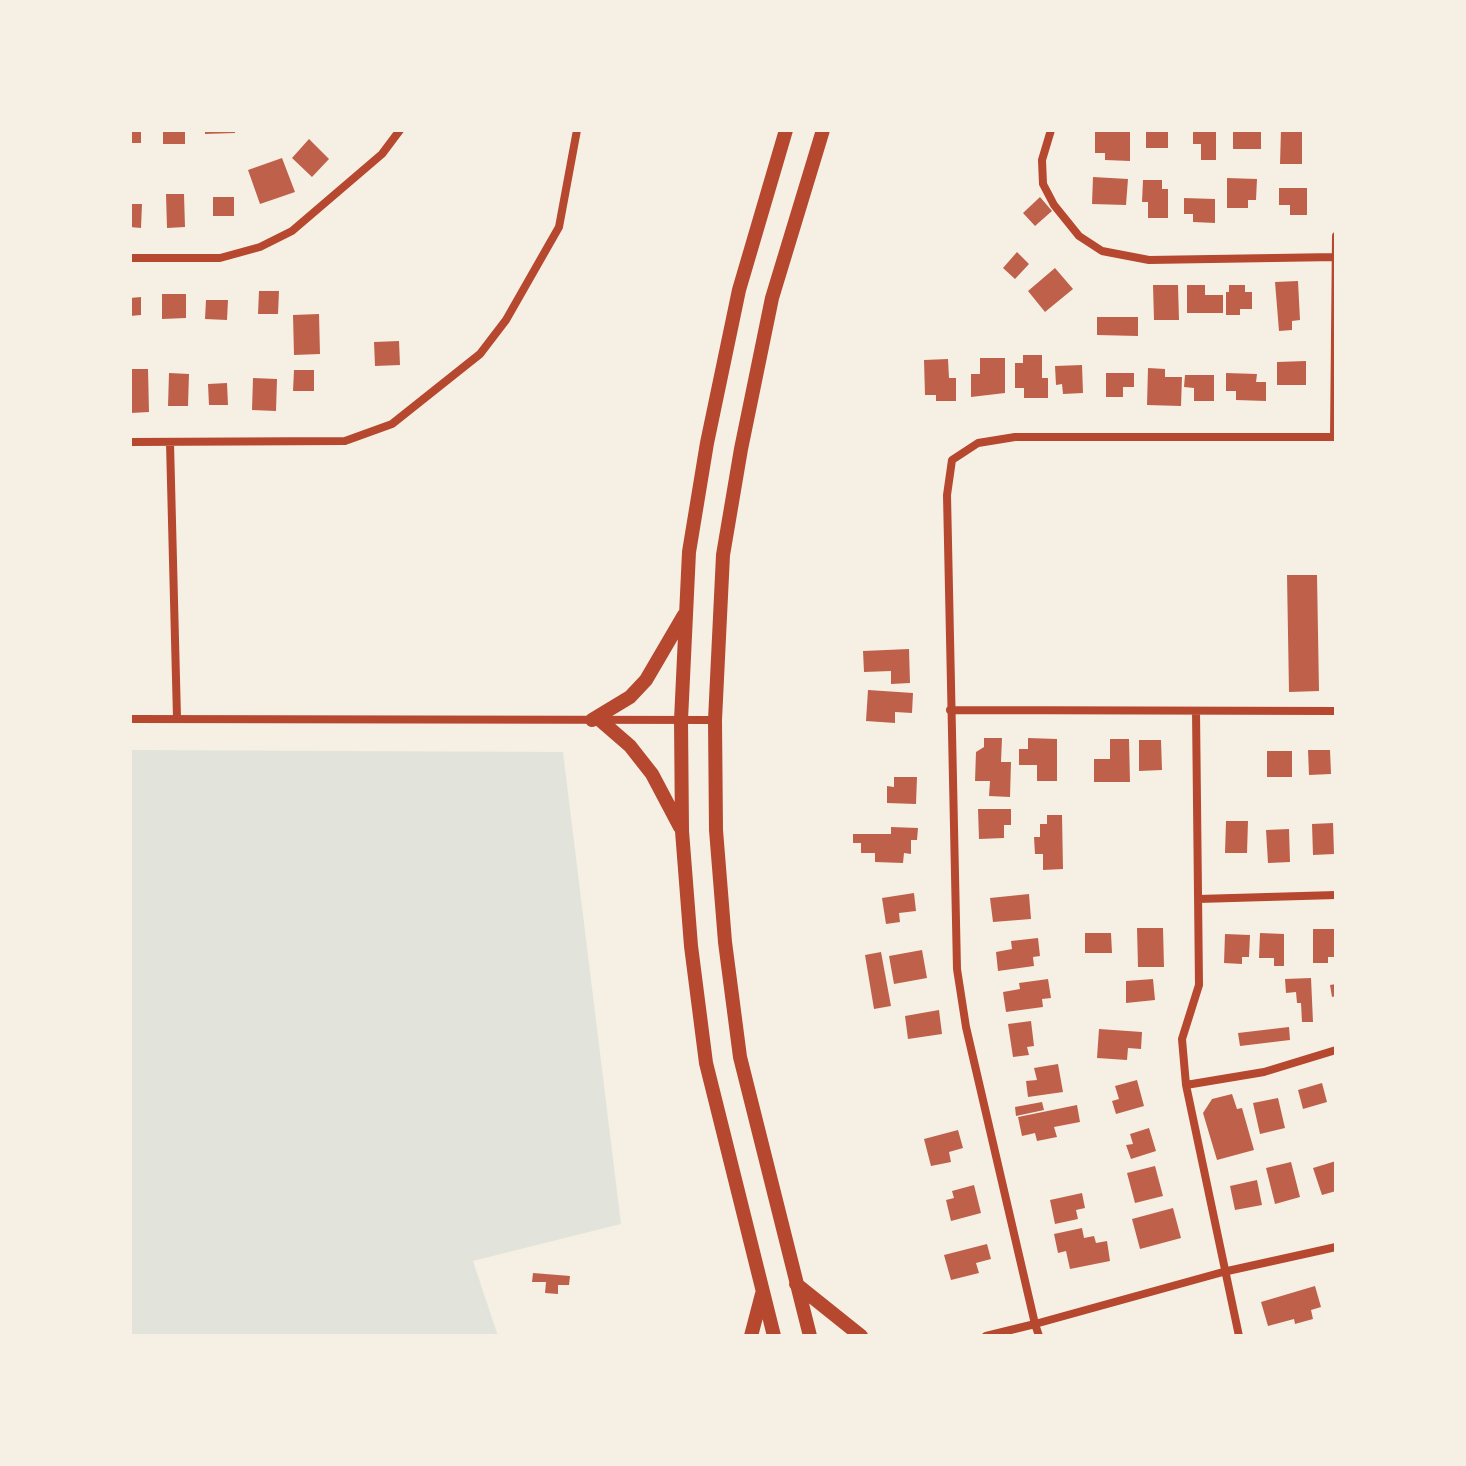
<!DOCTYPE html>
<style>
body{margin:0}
#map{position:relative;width:1466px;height:1466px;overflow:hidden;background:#f6efe4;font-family:"Golos Text",sans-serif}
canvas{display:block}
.frame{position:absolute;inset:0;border:132px solid #f6efe4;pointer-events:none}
</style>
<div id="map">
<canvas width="1466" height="1466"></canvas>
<div class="frame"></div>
</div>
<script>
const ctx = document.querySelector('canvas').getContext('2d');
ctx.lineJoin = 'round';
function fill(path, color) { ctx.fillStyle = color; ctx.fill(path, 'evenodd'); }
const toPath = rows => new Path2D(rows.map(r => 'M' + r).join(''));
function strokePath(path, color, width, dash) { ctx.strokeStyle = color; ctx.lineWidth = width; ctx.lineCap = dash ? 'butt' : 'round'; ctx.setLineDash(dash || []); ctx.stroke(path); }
fill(toPath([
 [130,750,563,752,621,1224,473,1261,498,1336,130,1336]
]), '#e2e4dc');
fill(toPath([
 [130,130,141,130,141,143,130,143],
 [163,130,185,130,185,144,163,144],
 [205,130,235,130,235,133,205,134],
 [1095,130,1130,131,1130,161,1105,160,1105,153,1095,153],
 [1146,130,1168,130,1168,148,1146,148],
 [1193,130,1216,130,1216,160,1201,160,1201,144,1193,144],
 [1233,130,1261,130,1261,149,1233,149],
 [1281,130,1302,130,1302,164,1280,164],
 [309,139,329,159,312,177,292,158],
 [282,158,295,192,260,204,248,170],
 [1093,177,1128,179,1126,205,1092,204],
 [1227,178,1257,179,1256,200,1248,200,1248,208,1227,208],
 [1143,180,1162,180,1162,189,1168,189,1168,218,1148,218,1148,202,1142,202],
 [1279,188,1307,188,1307,215,1290,215,1290,205,1279,205],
 [166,194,184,194,185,227,167,228],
 [213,197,234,197,234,216,213,216],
 [1040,197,1052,211,1035,226,1023,213],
 [1184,198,1215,199,1215,223,1193,222,1193,214,1184,214],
 [130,204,142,204,141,228,130,227],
 [1017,252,1029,264,1015,279,1003,268],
 [1055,268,1073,289,1045,312,1028,291],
 [1298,281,1300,320,1292,321,1292,330,1279,331,1275,282],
 [1153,285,1178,285,1179,320,1154,320],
 [1187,285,1205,285,1205,295,1223,295,1223,313,1187,313],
 [1229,285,1245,285,1245,292,1252,292,1252,309,1240,309,1240,315,1226,315,1226,292,1229,292],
 [259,291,279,291,278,314,258,314],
 [162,294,186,294,186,318,162,319],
 [141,297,141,315,130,316,130,298],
 [206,300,228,300,227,320,205,319],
 [319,314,320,354,294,355,293,315],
 [1097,317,1138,317,1138,336,1097,335],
 [399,341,400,365,375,366,374,342],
 [1023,355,1042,355,1042,378,1048,378,1048,398,1024,398,1024,388,1015,388,1015,363,1023,363],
 [980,358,1005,358,1005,393,971,397,971,374,980,374],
 [948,359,949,378,956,378,956,401,936,401,936,395,925,395,924,360],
 [1306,361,1306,385,1277,385,1277,362],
 [1082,365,1083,393,1063,394,1062,384,1056,385,1055,366],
 [1148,368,1165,369,1165,377,1182,377,1181,406,1147,405],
 [130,369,148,369,149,412,131,413],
 [294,370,314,370,314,391,293,391],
 [169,373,189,374,188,406,168,406],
 [1106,373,1134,373,1134,387,1123,387,1123,397,1106,397],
 [1226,373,1257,374,1256,382,1266,382,1266,401,1236,400,1236,391,1226,391],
 [1185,375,1214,375,1214,401,1194,401,1194,388,1184,387],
 [253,378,277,379,276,411,252,410],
 [227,383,228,405,209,405,208,384],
 [1287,575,1317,575,1319,691,1289,692],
 [909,649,910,683,891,684,891,671,864,672,863,651],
 [868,690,913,693,912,713,895,712,895,723,866,721],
 [984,738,1002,738,1001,762,1011,762,1010,797,989,796,990,781,975,781,976,752,984,747],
 [1028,738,1057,739,1057,781,1037,781,1037,765,1019,765,1019,749,1028,749],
 [1110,739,1129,739,1130,782,1094,782,1094,759,1110,759],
 [1139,740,1161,740,1162,770,1139,771],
 [1308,750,1330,750,1331,774,1309,775],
 [1267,751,1292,751,1292,777,1267,777],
 [894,777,917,777,916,804,887,803,887,786,894,787],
 [978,809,1011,809,1011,825,1004,825,1004,838,979,839],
 [1047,815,1062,815,1063,869,1043,870,1043,854,1035,854,1034,837,1040,837,1040,824,1047,824],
 [1226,821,1248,821,1247,853,1225,853],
 [1333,823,1334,854,1313,855,1312,824],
 [891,827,918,828,917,840,911,840,911,854,904,853,903,863,875,862,875,853,861,853,861,843,853,843,853,834,891,834],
 [1289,829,1290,862,1268,863,1266,830],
 [914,893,916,911,899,913,900,922,886,924,882,898],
 [1029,894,1031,919,993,922,990,898],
 [1137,928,1163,928,1164,967,1138,967],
 [1313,929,1336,929,1336,957,1328,957,1328,963,1313,963],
 [1085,933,1111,933,1112,953,1085,953],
 [1260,933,1284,934,1284,966,1274,966,1274,958,1259,958],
 [1225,934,1250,935,1249,957,1242,957,1242,964,1224,963],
 [1038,938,1040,956,1033,957,1034,966,998,971,996,952,1012,949,1011,941],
 [922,950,927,978,894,984,889,956],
 [881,952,891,1006,874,1009,865,955],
 [1311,978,1313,1022,1302,1022,1301,1003,1297,1003,1296,992,1286,993,1285,979],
 [1048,979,1051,998,1042,999,1043,1007,1006,1012,1003,992,1020,989,1019,983],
 [1153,979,1155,1000,1126,1003,1126,981],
 [1336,984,1336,996,1332,997,1330,985],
 [939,1010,942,1034,908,1039,905,1016],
 [1031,1021,1034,1046,1027,1047,1029,1055,1013,1057,1008,1024],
 [1289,1027,1290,1040,1240,1046,1238,1033],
 [1099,1029,1142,1032,1141,1049,1128,1048,1127,1060,1097,1058],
 [1058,1064,1063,1092,1028,1097,1026,1081,1037,1080,1034,1068],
 [1137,1080,1144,1106,1116,1114,1112,1101,1119,1099,1115,1086],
 [1322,1083,1327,1102,1303,1109,1298,1090],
 [1232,1094,1237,1109,1242,1108,1254,1150,1217,1160,1203,1113,1212,1099],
 [1278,1098,1285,1128,1260,1134,1253,1103],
 [1042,1102,1044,1110,1016,1116,1015,1107],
 [1077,1105,1080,1122,1054,1127,1057,1137,1037,1141,1035,1133,1022,1136,1018,1117],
 [1149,1128,1156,1151,1131,1159,1126,1145,1133,1144,1130,1134],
 [958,1130,963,1148,949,1152,951,1162,931,1166,924,1139],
 [1336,1161,1336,1191,1322,1195,1313,1168],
 [1291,1162,1300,1197,1275,1204,1266,1168],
 [1155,1166,1163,1196,1135,1203,1127,1173],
 [1257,1180,1262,1205,1235,1210,1230,1186],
 [974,1185,981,1213,951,1221,946,1200,954,1198,952,1191],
 [1082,1193,1085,1208,1076,1210,1078,1219,1055,1224,1050,1200],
 [1173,1208,1181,1238,1140,1249,1132,1219],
 [1082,1228,1084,1238,1094,1236,1096,1243,1107,1241,1110,1261,1070,1269,1066,1251,1058,1253,1054,1234],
 [987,1244,991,1259,976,1263,979,1273,951,1280,944,1255],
 [533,1273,570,1276,569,1285,558,1285,558,1294,545,1293,546,1282,532,1282],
 [1315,1286,1321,1307,1311,1310,1313,1319,1295,1324,1294,1319,1268,1326,1261,1302]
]), '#bf614a');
strokePath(toPath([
 [1051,130,1042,160,1043,184,1054,205,1079,236,1102,251,1149,260,1336,257],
 [130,258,220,258,260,247,292,231,382,154,400,130],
 [1334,437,1336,236],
 [1336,437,1015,437,978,443,952,460,947,495,957,969,966,1027,1035,1324,1223,1272,1336,1247],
 [130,442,345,441,392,424,480,354,506,320,559,227,577,130],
 [170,443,177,718],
 [950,710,1336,711],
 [1196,711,1199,985,1182,1039,1186,1085,1239,1336],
 [130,719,715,720],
 [1198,899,1336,895],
 [1186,1085,1264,1072,1336,1050],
 [986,1336,1035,1324,1039,1336]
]), '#b5482f', 8);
strokePath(toPath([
 [592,720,630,697,646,680,684,615],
 [600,720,630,746,652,774,680,827],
 [796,1284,861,1336],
 [751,1336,762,1294],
 [774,1336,706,1063,691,946,682,831,681,720,689,552,707,443,739,290,786,130],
 [810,1336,740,1057,725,942,716,830,715,720,723,555,741,449,772,298,823,130]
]), '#b5482f', 14);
</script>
